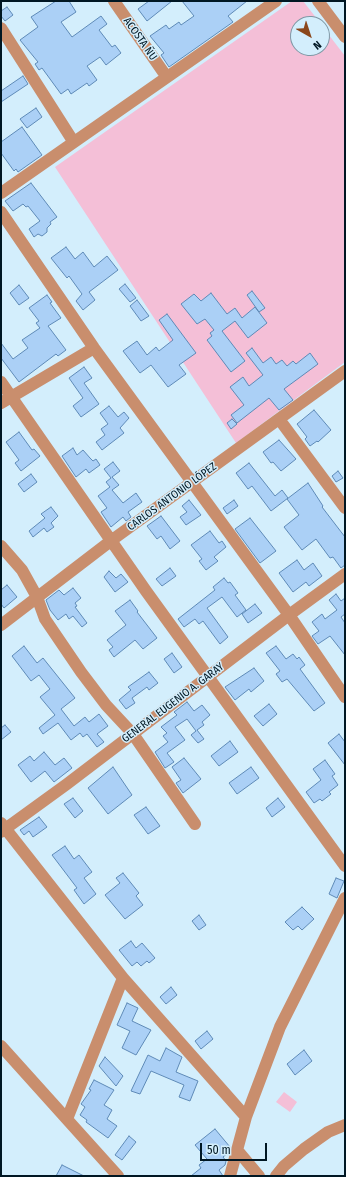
<!DOCTYPE html>
<meta charset="utf-8">
<style>
body{margin:0}
#map{position:relative;width:346px;height:1177px;overflow:hidden;background:#d3eefc;font-family:"Fira Sans Condensed",sans-serif}
canvas{display:block}
.frame{position:absolute;inset:0;border:2px solid #001723;pointer-events:none}
.north{position:absolute;left:290px;top:16px;width:40px;height:40px;box-sizing:border-box;background:#d3eefc;border:1px solid #7f98a5;border-radius:50%;rotate:141deg;font-size:11px;font-weight:700;line-height:16px;text-align:center;color:#001723}
.north::after{content:'';display:block;margin:auto;width:14px;height:18px;background:#8b471b;clip-path:polygon(50% 0,100% 100%,50% 72%,0 100%)}
.scale{position:absolute;left:200px;top:1143px;width:67px;height:18px;box-sizing:border-box;border:2px solid #001723;border-top:0;padding-left:5px;font-size:12px;line-height:14px;white-space:nowrap;color:#001723;-webkit-text-stroke:3px #d3eefc;paint-order:stroke}
</style>
<div id="map">
<canvas width="346" height="1177"></canvas>
<div class="frame"></div>
<div class="north">N</div>
<div class="scale">50 m</div>
</div>
<script>
const ctx = document.querySelector('canvas').getContext('2d');
ctx.lineJoin = 'round';
function fill(path, color) { ctx.fillStyle = color; ctx.fill(path, 'evenodd'); }
const toPath = rows => new Path2D(rows.map(r => 'M' + r).join(''));
function strokePath(path, color, width, dash) { ctx.strokeStyle = color; ctx.lineWidth = width; ctx.lineCap = dash ? 'butt' : 'round'; ctx.setLineDash(dash || []); ctx.stroke(path); }
function drawText(font, color, halo, rows, align = 'center') {
  ctx.font = font + ' "Fira Sans Condensed",sans-serif'; ctx.lineWidth = 3; ctx.setLineDash([]); ctx.textBaseline = 'middle'; ctx.strokeStyle = halo; ctx.fillStyle = color; for (const [text, x, y, turn = 0] of rows) {
    ctx.save(); ctx.translate(x, y); ctx.rotate((+turn || 0) * Math.PI / 180); ctx.textAlign = isNaN(turn) ? turn : align; if (halo) ctx.strokeText(text, 0, 0); ctx.fillText(text, 0, 0); ctx.restore();
  }
}
fill(toPath([
 [292,1,303,1,321,24,298,24,298,48,322,48,322,26,345,56,345,362,236,443,55,167],
 [284,1092,297,1102,290,1112,276,1102]
]), '#f4bfd7');
const building = toPath([
 [56,1,69,1,76,12,61,22,72,37,101,16,107,24,99,30,112,47,115,45,121,53,106,65,100,57,87,66,97,80,89,86,87,83,71,94,68,89,61,94,42,68,39,70,35,64,38,62,20,40,38,27,31,17,56,1],
 [149,1,172,1,147,21,138,9,149,1],
 [182,1,247,1,228,16,233,22,169,67,161,55,164,53,150,36,166,25,169,29,179,22,181,25,194,16,182,1],
 [7,7,13,15,5,21,1,16,1,11,7,7],
 [23,76,28,84,1,102,1,91,23,76],
 [36,108,42,117,27,128,20,119,36,108],
 [22,127,42,155,18,172,16,169,14,171,1,153,1,142,22,127],
 [31,183,57,217,50,222,51,224,47,228,47,232,42,236,38,234,34,237,29,229,40,221,28,206,26,207,23,204,13,211,5,201,31,183],
 [66,247,75,259,83,252,94,267,107,256,118,270,89,292,95,300,83,310,76,301,82,294,69,276,67,278,51,258,66,247],
 [125,284,136,298,130,302,119,289,125,284],
 [19,285,29,298,19,305,10,293,19,285],
 [252,291,265,308,259,312,247,295,252,291],
 [211,293,227,314,235,308,242,318,255,307,267,323,248,338,235,321,222,331,245,361,231,372,207,340,212,336,210,333,214,330,205,319,197,324,181,304,194,294,201,301,211,293],
 [47,295,52,302,50,303,61,318,48,326,66,350,58,356,56,354,19,382,1,358,1,343,13,359,28,348,22,340,40,328,36,323,39,321,29,308,47,295],
 [137,300,149,316,141,321,130,306,137,300],
 [167,314,196,353,179,365,186,374,168,387,151,365,140,373,123,351,137,341,147,355,156,347,159,351,173,340,159,320,167,314],
 [252,348,263,363,271,357,276,364,282,360,287,366,293,361,296,364,310,353,318,364,284,389,293,400,279,410,269,398,237,423,231,415,244,405,230,387,243,377,249,386,263,375,246,353,252,348],
 [84,367,92,378,84,383,99,404,81,417,73,406,83,398,69,378,84,367],
 [109,406,118,417,124,412,129,418,120,428,124,433,102,450,96,442,105,435,101,429,108,424,100,413,109,406],
 [314,410,331,430,318,442,317,441,310,446,305,439,307,437,297,424,314,410],
 [232,419,237,424,231,429,227,423,232,419],
 [19,432,32,450,34,449,40,456,21,471,15,463,19,460,6,442,19,432],
 [279,440,296,459,281,471,273,462,271,463,263,452,279,440],
 [73,448,77,455,83,450,90,458,93,461,96,459,100,465,89,473,86,469,76,477,62,456,73,448],
 [113,462,120,471,112,477,119,485,112,490,123,503,136,493,142,502,128,512,131,517,126,521,123,517,111,527,101,512,107,508,98,496,110,487,106,482,111,478,104,469,113,462],
 [249,463,275,496,282,490,288,498,271,511,252,486,248,489,236,473,249,463],
 [338,471,343,478,336,482,332,476,338,471],
 [31,474,37,482,24,492,18,484,31,474],
 [308,483,323,506,322,507,345,537,345,565,341,568,333,557,330,558,316,539,302,550,284,527,299,515,287,499,308,483],
 [189,500,201,515,186,525,180,517,187,512,182,506,189,500],
 [234,500,238,506,227,514,223,508,234,500],
 [51,507,58,516,51,523,54,527,47,532,44,528,33,537,29,531,45,518,41,514,51,507],
 [161,516,180,541,170,549,161,536,157,539,147,526,161,516],
 [250,518,276,551,260,563,235,529,250,518],
 [210,531,219,543,222,541,226,547,214,557,218,561,206,570,199,561,202,559,191,545,210,531],
 [297,560,304,570,313,563,322,576,309,586,306,582,293,592,279,573,297,560],
 [170,568,176,576,162,586,156,579,170,568],
 [109,571,116,578,121,574,128,582,115,592,104,577,109,571],
 [224,578,228,583,230,582,238,593,235,595,246,610,237,617,222,597,207,608,228,637,220,644,203,621,199,624,195,619,184,627,178,619,215,590,213,587,224,578],
 [7,585,17,597,4,608,1,604,1,590,7,585],
 [73,588,81,598,75,603,77,606,75,607,87,623,82,627,73,616,69,619,66,614,58,620,50,610,46,600,59,590,64,595,73,588],
 [336,594,341,601,345,598,345,614,341,617,345,623,345,655,330,636,318,644,312,636,319,631,312,622,322,614,325,619,337,610,329,600,336,594],
 [130,600,138,611,137,612,157,638,143,649,135,640,114,657,109,650,113,647,107,640,126,625,115,611,130,600],
 [255,604,262,613,248,623,242,614,255,604],
 [24,646,37,663,43,658,75,698,61,709,74,726,85,717,89,722,99,714,108,726,97,734,104,742,97,747,87,734,83,737,80,733,71,740,58,723,43,734,39,728,55,715,40,697,50,689,39,675,31,681,12,656,24,646],
 [276,646,286,659,293,654,297,659,299,657,305,665,300,669,325,703,314,711,287,679,282,682,276,674,280,671,266,653,276,646],
 [172,653,182,667,174,673,164,659,172,653],
 [254,668,264,681,251,692,249,689,235,700,225,687,254,668],
 [149,672,158,683,149,690,147,687,132,698,135,703,126,709,119,700,131,690,128,687,149,672],
 [187,702,194,711,202,705,210,715,202,722,204,725,197,730,204,739,198,743,191,735,196,731,187,719,175,727,185,740,167,753,174,762,165,768,155,752,168,742,163,736,167,733,161,727,177,715,174,712,187,702],
 [269,704,277,714,263,726,254,716,269,704],
 [5,725,11,732,1,740,1,728,5,725],
 [339,734,345,742,345,765,328,743,339,734],
 [230,741,238,752,219,766,211,756,230,741],
 [44,752,55,765,64,758,72,768,54,782,45,771,31,782,18,765,30,756,34,761,44,752],
 [184,758,201,779,183,793,176,783,181,780,172,767,184,758],
 [325,760,335,774,332,776,338,785,329,792,331,794,322,801,320,799,314,803,306,792,321,780,313,769,325,760],
 [113,767,132,795,108,814,88,788,113,767],
 [251,767,259,778,237,794,229,783,251,767],
 [73,798,83,811,75,818,64,804,73,798],
 [278,798,285,807,272,817,266,808,278,798],
 [146,807,160,826,148,834,134,815,146,807],
 [39,817,47,827,33,837,29,831,24,835,20,830,39,817],
 [65,846,74,859,79,855,92,872,84,878,96,894,84,904,74,890,77,888,52,855,65,846],
 [123,873,139,893,136,896,143,905,125,919,105,895,120,883,116,878,123,873],
 [336,878,344,881,337,898,329,894,336,878],
 [302,907,314,919,302,930,298,926,293,930,285,922,302,907],
 [199,915,206,925,199,930,192,921,199,915],
 [131,941,136,948,142,943,155,958,149,963,147,961,141,966,137,962,132,966,119,950,131,941],
 [171,987,177,995,166,1004,160,997,171,987],
 [127,1003,138,1008,132,1021,151,1030,136,1055,122,1048,130,1031,117,1025,127,1003],
 [207,1031,213,1039,201,1049,195,1041,207,1031],
 [166,1048,182,1057,176,1072,198,1081,190,1101,179,1097,184,1085,151,1071,140,1094,131,1091,148,1055,160,1061,166,1048],
 [304,1050,312,1061,295,1075,287,1064,304,1050],
 [105,1057,123,1076,116,1086,99,1066,105,1057],
 [94,1080,114,1090,104,1105,112,1110,107,1119,117,1126,108,1138,86,1122,87,1120,80,1115,85,1107,81,1104,91,1090,89,1089,94,1080],
 [215,1129,230,1147,228,1153,223,1157,226,1161,225,1165,219,1170,223,1176,191,1176,201,1168,199,1165,207,1159,195,1145,215,1129],
 [129,1136,136,1142,122,1160,115,1155,129,1136],
 [62,1165,84,1176,56,1176,62,1165]
]);
fill(building, '#abd0f6');
strokePath(building, '#5e8ab7', 1);
strokePath(toPath([
 [114,1,166,76],
 [318,1,345,37],
 [1,28,73,141],
 [1,193,276,1],
 [1,212,94,348,289,615,345,697],
 [1,382,146,591,345,866],
 [1,403,94,348],
 [279,419,345,508],
 [1,546,22,570,37,597,45,619,81,672,106,705,133,734,195,824],
 [1,625,112,540,345,371],
 [1,823,123,978,246,1117],
 [1,832,67,784,289,615,345,574],
 [1,1046,118,1176],
 [67,1119,123,978],
 [238,1151,259,1176],
 [230,1176,246,1117,280,1027,345,898],
 [276,1176,284,1166,304,1149,328,1132,345,1125]
]), '#c98e6d', 12);
drawText('11px', '#001723', '#d3eefc', [
 ["ACOSTA ÑU",140,39,55],
 ["CARLOS ANTONIO LÓPEZ",172,497,-36],
 ["GENERAL EUGENIO A. GARAY",173,703,-37]
]);
</script>
